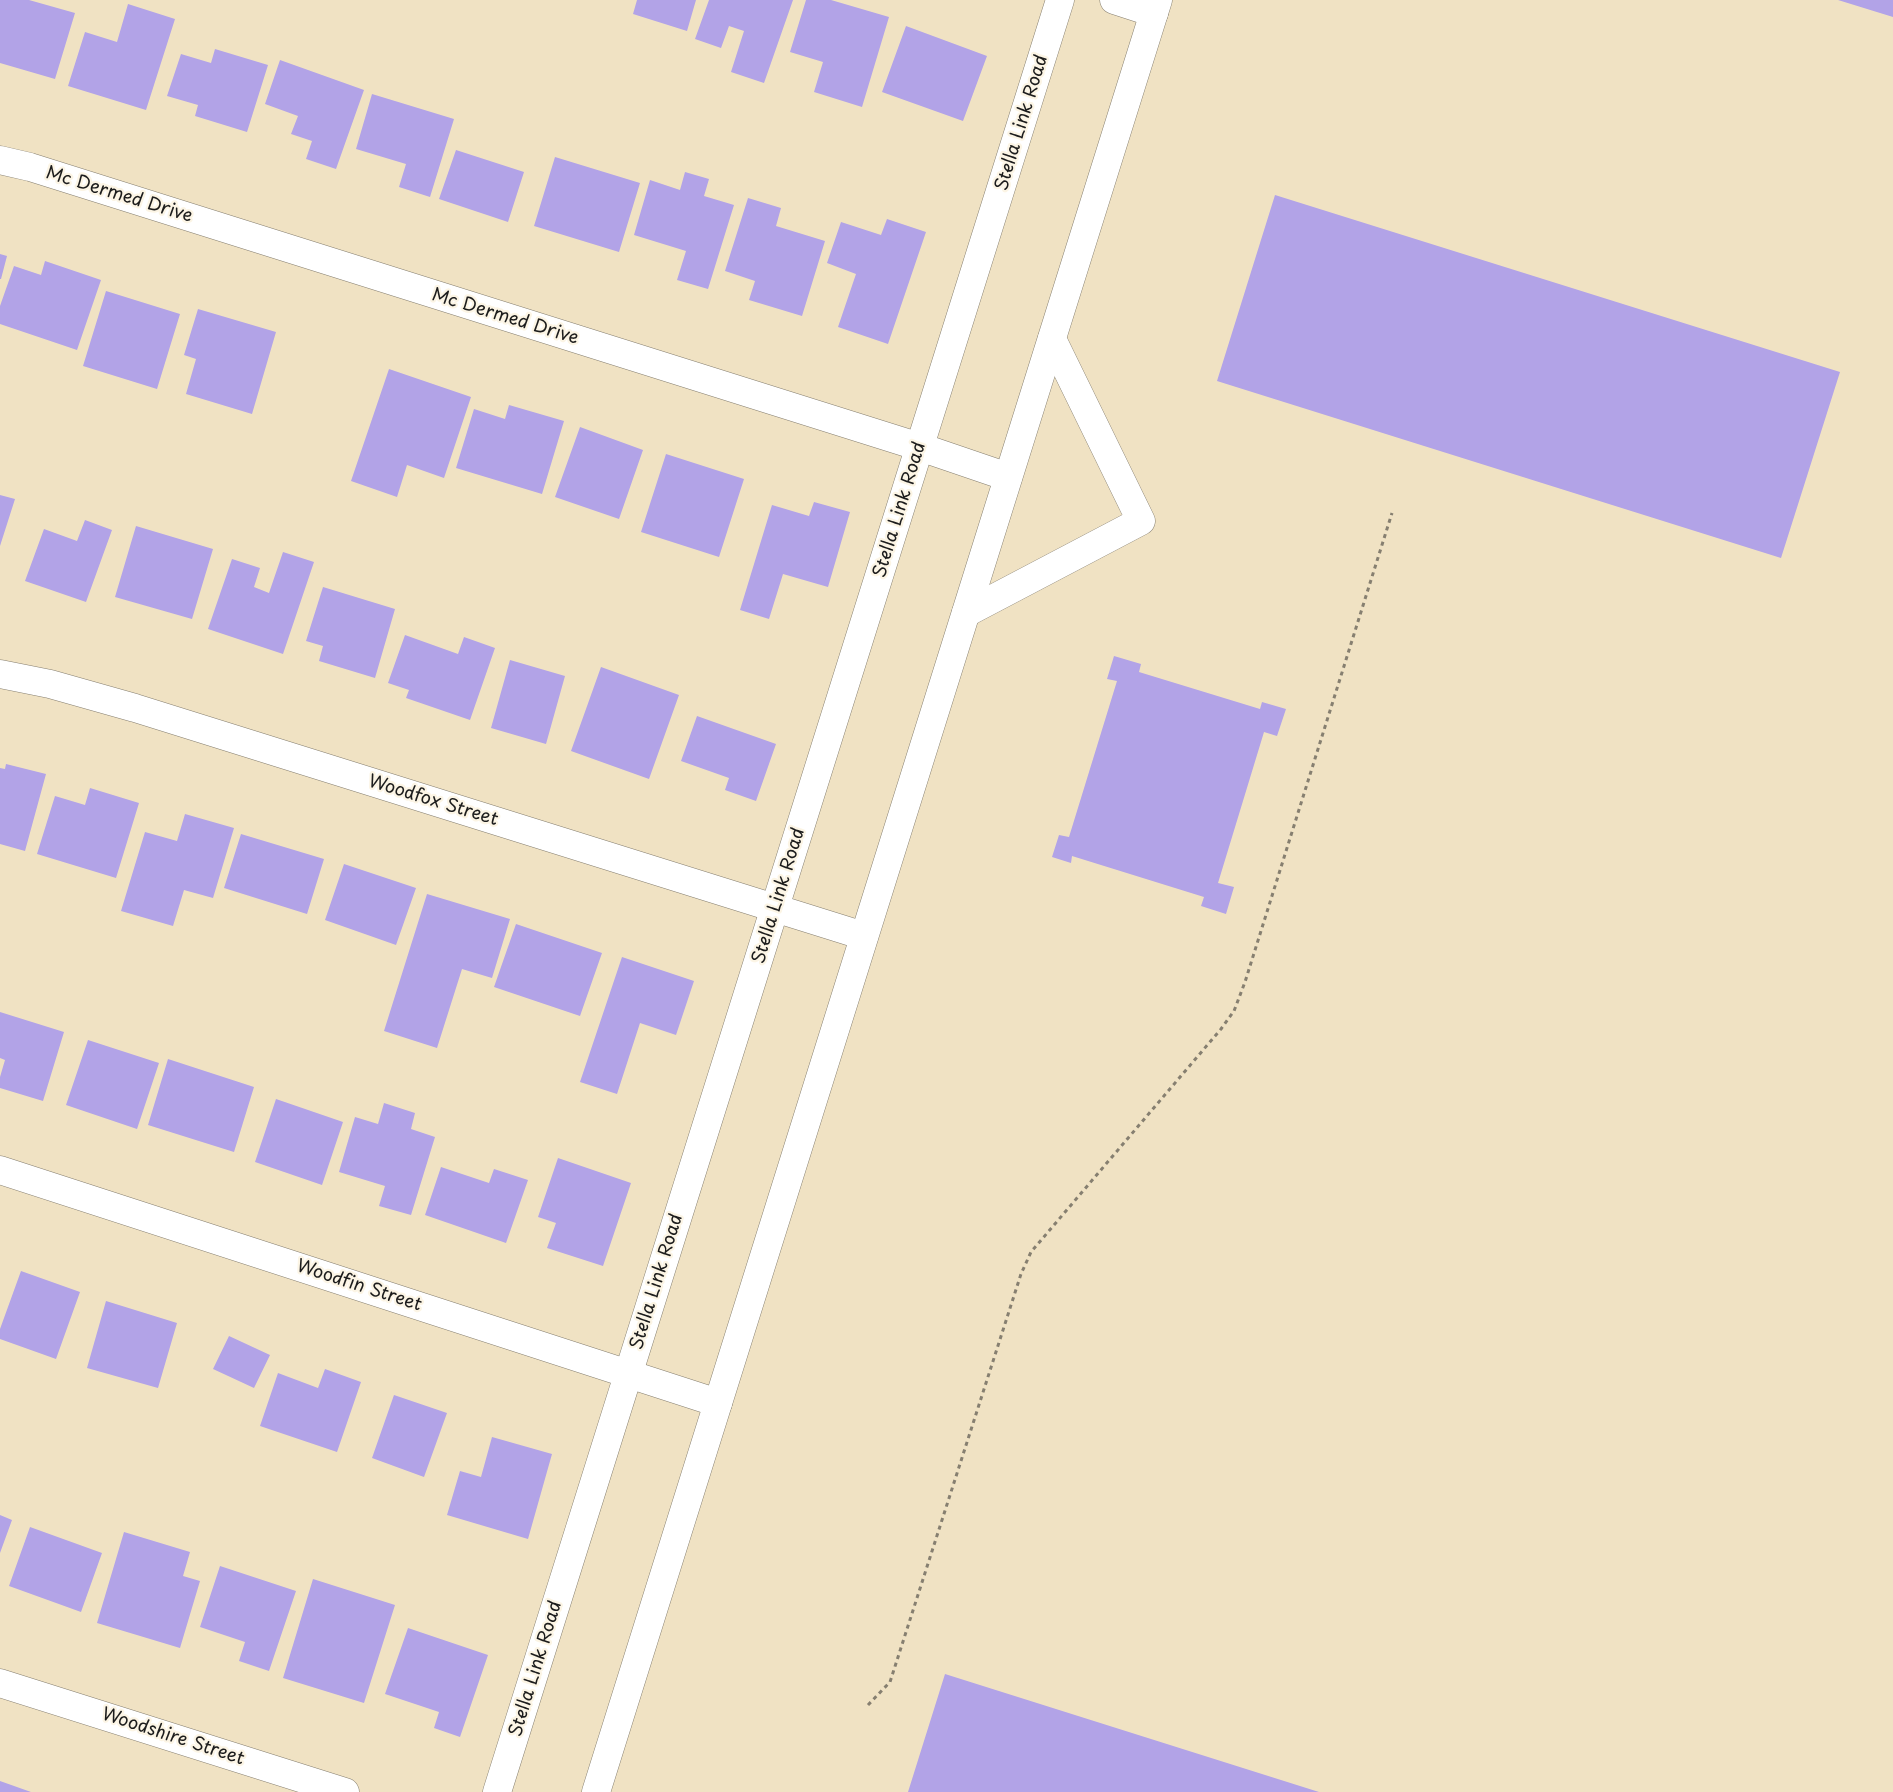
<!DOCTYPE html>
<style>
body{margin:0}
canvas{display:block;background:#f0e2c3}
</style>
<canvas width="1893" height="1792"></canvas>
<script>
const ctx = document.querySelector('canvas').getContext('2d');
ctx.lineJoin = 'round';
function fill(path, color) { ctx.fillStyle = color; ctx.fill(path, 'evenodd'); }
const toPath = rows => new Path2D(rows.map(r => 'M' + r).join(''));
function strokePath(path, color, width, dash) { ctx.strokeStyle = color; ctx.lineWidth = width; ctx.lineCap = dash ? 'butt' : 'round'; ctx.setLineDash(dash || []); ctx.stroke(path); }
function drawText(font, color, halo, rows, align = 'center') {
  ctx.font = font + ' "Playpen Sans",sans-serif'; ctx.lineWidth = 4.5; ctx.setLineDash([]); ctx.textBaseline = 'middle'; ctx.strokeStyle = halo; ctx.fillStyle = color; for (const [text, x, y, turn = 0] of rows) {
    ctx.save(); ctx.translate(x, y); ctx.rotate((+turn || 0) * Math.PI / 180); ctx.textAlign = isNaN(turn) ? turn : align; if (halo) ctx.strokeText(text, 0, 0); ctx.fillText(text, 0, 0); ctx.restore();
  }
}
fill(toPath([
 [0,0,29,0,75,13,55,79,0,63],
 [637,0,696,0,687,31,633,14],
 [709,0,793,0,764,83,731,72,744,31,729,26,721,48,695,39],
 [806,0,831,0,889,17,862,107,814,92,823,62,790,52],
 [1839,0,1893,0,1893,17,1838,0],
 [128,4,175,19,146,110,68,86,85,32,117,42],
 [906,26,987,56,963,121,882,92],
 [215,49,268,65,247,132,195,116,198,105,167,96,181,54,211,63],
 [280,60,364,90,336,169,306,159,312,141,291,134,298,116,265,104],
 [372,94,454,119,430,197,399,187,406,164,356,149],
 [456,150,524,172,508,222,439,199],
 [555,157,640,183,619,252,534,226],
 [685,172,709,179,704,196,734,205,708,289,677,280,686,251,634,235,650,180,680,190],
 [1275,195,1840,372,1781,558,1217,381],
 [748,198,781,208,776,226,825,241,802,316,749,300,755,281,725,271],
 [887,219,926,232,888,344,838,327,856,274,827,263,841,222,881,235],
 [0,254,7,256,1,279,0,279],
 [45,261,101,280,77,350,0,324,0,306,14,266,41,275],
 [106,291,180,314,157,389,83,366],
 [198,309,276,332,252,414,186,394,196,359,184,355],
 [389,369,471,397,444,478,407,465,397,497,351,481],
 [509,405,564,421,542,494,456,468,474,409,505,419],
 [580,427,643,450,619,519,555,497],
 [666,454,744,479,719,557,641,532],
 [0,495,15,499,0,546],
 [814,502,850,512,828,587,783,574,769,619,740,610,772,505,809,516],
 [85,520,112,530,86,602,25,581,44,529,77,541],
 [136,526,213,549,192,619,115,597],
 [283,552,314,562,283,654,208,629,232,559,260,568,254,587,269,593],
 [323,587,395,609,375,678,319,661,323,646,306,641],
 [405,635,458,654,464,637,495,648,470,720,406,698,409,690,388,683],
 [1114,656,1141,664,1139,672,1260,709,1262,702,1286,709,1277,736,1264,732,1218,883,1234,887,1226,914,1201,906,1204,897,1072,856,1071,863,1052,857,1059,835,1069,837,1117,681,1107,679],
 [510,660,565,676,546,744,491,728],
 [601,667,679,695,649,779,571,751],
 [697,716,776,744,756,801,725,790,729,778,681,761],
 [6,764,46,774,25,851,0,844,0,768,5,769],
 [90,788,139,803,116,878,37,854,55,796,85,805],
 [185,814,234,828,213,898,184,890,173,926,121,911,145,832,177,841],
 [241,834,324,859,307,914,224,888],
 [344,864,416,888,396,945,325,920],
 [427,894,510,919,492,978,462,969,437,1048,384,1031],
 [516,924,602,953,580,1016,494,987],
 [622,957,694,981,676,1035,640,1023,617,1094,580,1082],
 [0,1012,64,1032,43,1101,0,1088,0,1077,5,1060,0,1058],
 [88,1040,159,1063,137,1129,66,1105],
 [168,1059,254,1087,234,1152,148,1125],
 [276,1099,343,1122,322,1185,255,1162],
 [384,1103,415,1113,411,1129,435,1137,411,1215,379,1206,385,1186,339,1172,355,1117,378,1124],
 [558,1158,631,1183,603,1266,547,1248,556,1223,538,1217],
 [441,1167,489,1183,494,1169,528,1180,506,1243,425,1215],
 [21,1271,80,1292,56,1359,0,1339,0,1329],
 [106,1301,177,1323,158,1388,87,1368],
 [229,1336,270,1355,254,1388,213,1369],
 [325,1369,361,1382,337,1452,260,1426,278,1373,318,1388],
 [394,1395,447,1413,424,1477,372,1458],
 [492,1437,552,1454,528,1539,447,1515,460,1471,481,1477],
 [0,1515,12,1520,0,1553],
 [30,1527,102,1553,81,1612,9,1586],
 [124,1532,190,1552,183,1576,200,1581,180,1648,97,1623],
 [220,1566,296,1591,269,1671,239,1661,245,1642,200,1627],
 [313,1579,395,1605,364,1703,283,1678],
 [408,1628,488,1655,460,1737,434,1728,439,1712,385,1694],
 [945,1674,1319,1792,908,1792],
 [0,1781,31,1792,0,1792]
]), '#b2a3e7');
const minor = toPath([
 [1114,0,1154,13],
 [0,160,30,167,920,447,1008,477],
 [966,613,1141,521,1052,339],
 [0,674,50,684,135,708,864,936],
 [0,1170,718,1403],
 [0,1683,345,1792]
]);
const major = toPath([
 [497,1792,1060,0],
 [596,1792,1158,0]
]);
strokePath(minor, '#867f70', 29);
strokePath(major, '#867f70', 29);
strokePath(toPath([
 [868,1705,890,1682,1021,1274,1031,1252,1221,1029,1234,1011,1245,982,1392,513]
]), '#867f70', 3, [4, 4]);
strokePath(minor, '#fff', 28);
strokePath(major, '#fff', 28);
drawText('18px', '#1c1c1c', '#fcf5e5', [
 ["Stella Link Road",1022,123,-73],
 ["Mc Dermed Drive",119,195,17],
 ["Mc Dermed Drive",505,317,17],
 ["Stella Link Road",900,510,-73],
 ["Woodfox Street",433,801,17],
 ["Stella Link Road",779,896,-73],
 ["Stella Link Road",657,1282,-73],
 ["Woodfin Street",359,1286,18],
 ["Stella Link Road",536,1669,-73],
 ["Woodshire Street",173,1737,18]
]);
</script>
